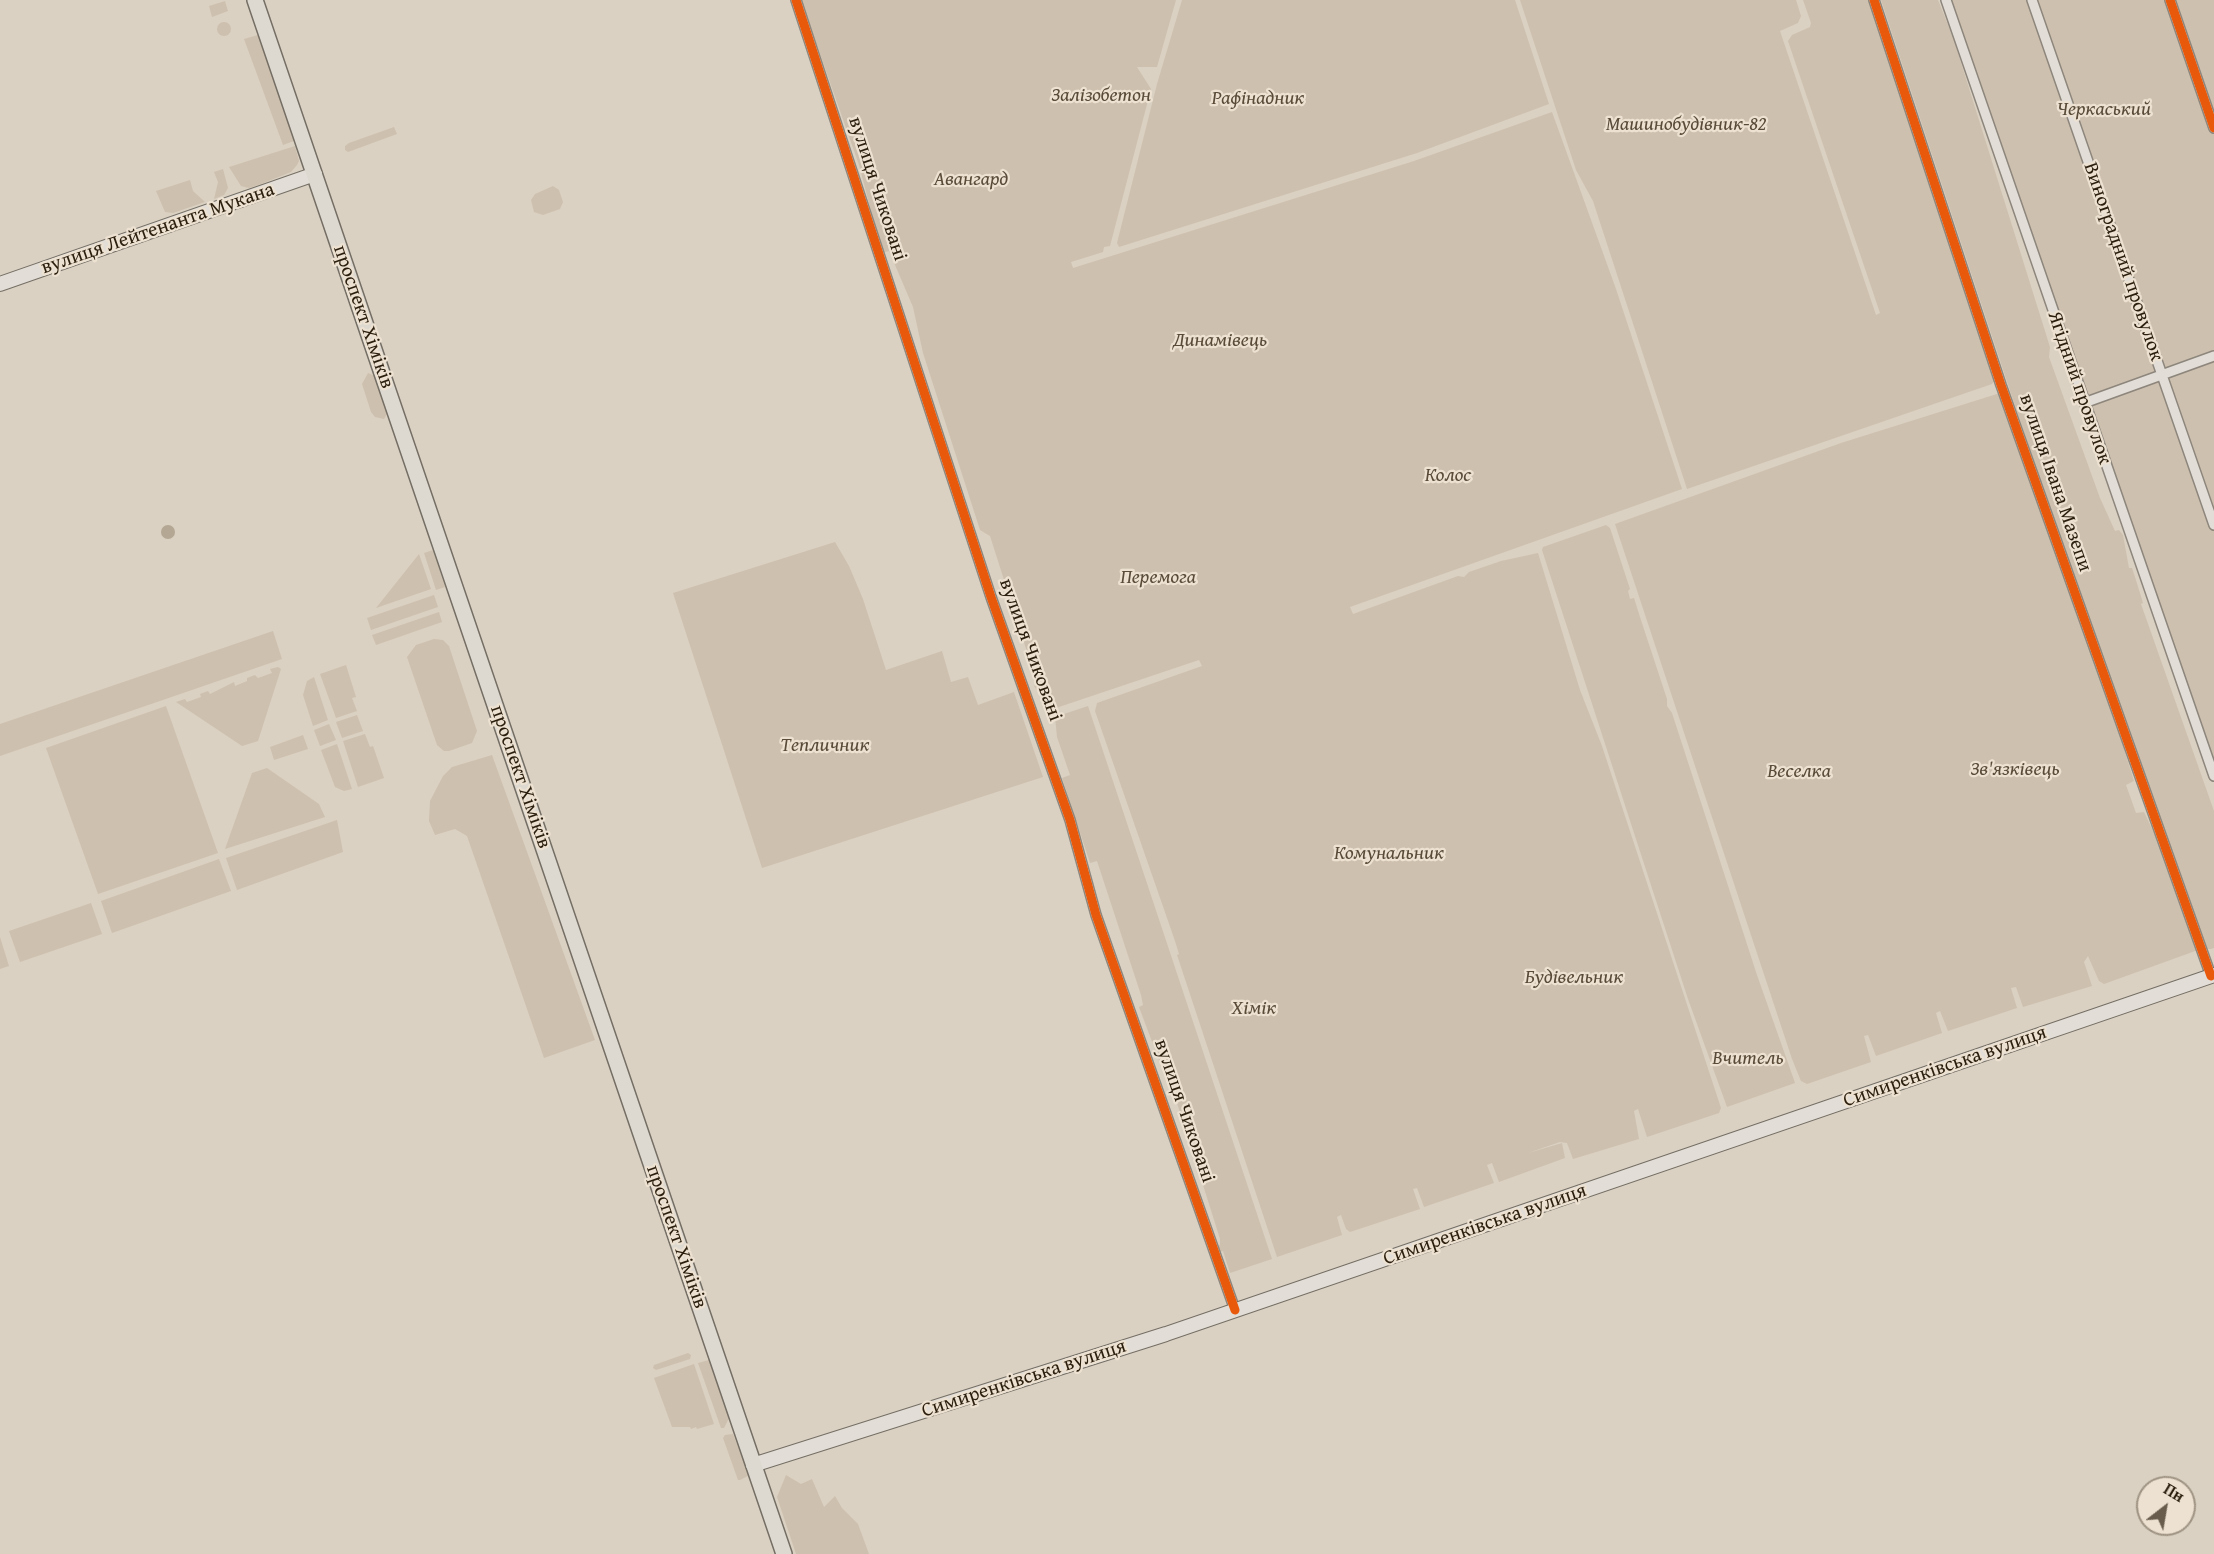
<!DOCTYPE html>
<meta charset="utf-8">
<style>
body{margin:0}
#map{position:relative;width:2214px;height:1554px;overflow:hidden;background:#dad1c3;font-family:"Gentium Book Plus",serif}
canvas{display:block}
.north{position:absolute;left:2136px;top:1476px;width:60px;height:60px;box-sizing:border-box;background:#ede2d2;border:2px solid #9f9483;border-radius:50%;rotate:31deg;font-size:16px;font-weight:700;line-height:24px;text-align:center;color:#2b1e0d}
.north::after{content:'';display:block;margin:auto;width:21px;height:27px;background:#685d4d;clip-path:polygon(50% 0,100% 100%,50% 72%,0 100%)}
</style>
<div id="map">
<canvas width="2214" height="1554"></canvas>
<div class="north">Пн</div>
</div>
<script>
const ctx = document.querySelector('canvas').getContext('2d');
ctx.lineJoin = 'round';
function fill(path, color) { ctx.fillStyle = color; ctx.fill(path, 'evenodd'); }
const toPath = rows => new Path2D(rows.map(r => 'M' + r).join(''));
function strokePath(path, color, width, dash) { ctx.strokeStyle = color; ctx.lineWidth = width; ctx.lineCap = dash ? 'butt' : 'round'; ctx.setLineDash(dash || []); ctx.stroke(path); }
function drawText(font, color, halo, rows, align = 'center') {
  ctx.font = font + ' "Gentium Book Plus",serif'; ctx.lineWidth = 4.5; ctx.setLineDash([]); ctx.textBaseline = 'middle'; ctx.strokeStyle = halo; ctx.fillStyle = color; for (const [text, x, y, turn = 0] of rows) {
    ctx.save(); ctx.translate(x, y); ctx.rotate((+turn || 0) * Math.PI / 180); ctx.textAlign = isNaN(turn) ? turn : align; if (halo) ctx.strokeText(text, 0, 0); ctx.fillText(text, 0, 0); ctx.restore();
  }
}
fill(toPath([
 [801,0,1176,0,1157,67,1137,67,1151,89,1110,246,1104,247,1103,252,1071,262,1073,268,1414,161,1552,112,1616,289,1682,489,1350,607,1353,614,1458,576,1464,577,1469,572,1501,561,1538,553,1580,690,1602,746,1721,1108,1719,1113,1647,1137,1638,1109,1634,1111,1639,1139,1573,1159,1567,1143,1560,1142,1528,1153,1562,1143,1565,1158,1499,1182,1492,1163,1487,1165,1494,1183,1424,1207,1417,1188,1413,1189,1420,1209,1350,1232,1346,1229,1341,1215,1337,1217,1342,1235,1277,1257,1177,955,1179,954,1175,941,1095,711,1097,703,1202,666,1199,660,1050,710,1034,686,1037,684,1026,657,1028,655,990,536,980,530,923,353,913,307,889,251,882,253,859,165],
 [1182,0,1515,0,1549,104,1417,153,1119,247,1117,243,1157,84],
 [1520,0,1796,0,1801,16,1798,23,1780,31,1876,315,1880,313,1788,41,1792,35,1810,27,1811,23,1803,0,1869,0,1995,380,1992,384,1687,489,1593,201,1576,170],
 [1881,0,1938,0,1953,37,2050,347,2049,357,2100,498,2115,531,2119,530,2123,535,2129,568,2132,568,2135,577,2143,603,2141,604,2214,811,2214,948,2211,949,2206,949,2161,827,2017,412],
 [1951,0,2214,0,2214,766,2014,182],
 [225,1,228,11,212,17,209,6],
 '217 29a7 7 0 1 1 14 0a7 7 0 1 1-14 0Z',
 [258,35,294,141,283,145,244,39],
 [394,127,397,134,348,152,345,150,345,146,349,143],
 [295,146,299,161,297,165,291,172,261,184,249,188,241,186,229,167],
 [223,169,228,188,224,195,214,199,218,182,214,172],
 [190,180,193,191,205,202,173,213,165,212,156,191],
 [553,186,559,190,563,202,560,209,543,215,534,212,531,200,535,194],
 [368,373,375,376,387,414,384,419,375,417,371,412,362,384],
 [2000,393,2117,726,2134,781,2126,785,2136,813,2144,812,2156,837,2198,950,2104,984,2099,981,2088,956,2084,962,2092,986,2023,1007,2016,987,2011,988,2017,1008,1948,1031,1940,1011,1936,1013,1942,1033,1876,1056,1868,1035,1864,1036,1871,1062,1807,1084,1801,1081,1792,1059,1615,524,1841,443],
 [1606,525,1610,528,1630,589,1628,591,1630,599,1634,598,1639,614,1667,699,1667,706,1672,713,1757,975,1794,1080,1795,1083,1727,1107,1688,999,1542,550,1543,547],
 [835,542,849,566,863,599,886,670,942,651,951,682,968,677,978,705,1014,692,1043,777,762,868,673,593],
 [433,550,445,587,436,590,424,553],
 [419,554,431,589,376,608],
 [434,595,438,607,371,630,367,618],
 [439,612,442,622,376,645,372,635],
 [273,631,282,659,0,756,0,724],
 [434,639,443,640,449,646,477,731,472,743,449,751,444,751,437,745,407,657,416,645],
 [346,665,356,697,352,698,357,711,336,718,320,674],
 [278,667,281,669,258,741,242,746,176,702,185,699,187,702,201,697,200,694,208,691,210,694,234,682,235,686,247,681,247,678,255,675,258,678,272,673,270,669],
 [314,677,328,720,313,726,303,695,307,681],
 [166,706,218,853,98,894,46,748],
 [1088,706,1272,1259,1230,1273,1223,1251,1220,1252,1218,1246,1220,1245,1220,1239,1182,1118,1163,1062,1160,1063,1139,1007,1143,1005,1141,995,1097,861,1090,863,1062,778,1070,775,1057,737,1055,717],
 [357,715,363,731,342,738,336,722],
 [329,724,336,740,320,746,314,730],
 [365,734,370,747,373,746,384,778,358,787,343,741],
 [303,735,308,749,274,760,270,747],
 [337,744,352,789,344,791,335,787,321,750],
 [492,755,595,1040,544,1058,467,836,455,829,435,835,429,821,430,801,443,776,452,767],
 [267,768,319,804,325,817,225,849,252,773],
 [337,820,343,852,237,890,226,858],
 [219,859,231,891,112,933,101,901],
 [91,903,102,934,20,962,9,931],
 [0,937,9,966,0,969],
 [688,1353,691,1355,690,1359,656,1370,653,1368,654,1365],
 [709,1360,729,1418,724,1428,721,1428,698,1363],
 [694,1364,714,1424,697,1429,696,1427,691,1429,690,1427,672,1427,654,1378],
 [733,1434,748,1472,748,1476,740,1480,738,1480,723,1438,725,1435],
 [786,1475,801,1484,812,1479,824,1507,835,1496,842,1508,858,1524,869,1554,796,1554,777,1497]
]), '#cec0ae');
fill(toPath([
 '161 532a7 7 0 1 1 14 0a7 7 0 1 1-14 0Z'
]), '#b4a793');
const street = toPath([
 [796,0,991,597,1070,820,1096,915,1235,1310],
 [1874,0,2001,385,2211,976],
 [1946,0,2214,776],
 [2032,0,2214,525],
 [2170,0,2214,128],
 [2084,403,2214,356]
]);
const secondary = toPath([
 [0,284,315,174],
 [753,1465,1166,1334,2214,975]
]);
const primary = toPath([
 [255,0,784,1554]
]);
strokePath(street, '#8d867d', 12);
strokePath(secondary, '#746e64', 16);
strokePath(primary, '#746e64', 18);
strokePath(street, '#e2ded7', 9);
strokePath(secondary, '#e2ded7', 14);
strokePath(primary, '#ddd9d1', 15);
strokePath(toPath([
 [796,0,991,597,1070,820,1096,915,1235,1310],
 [1874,0,2001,385,2211,976],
 [2170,0,2214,128]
]), '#e8590c', 9);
drawText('italic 20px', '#594b38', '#ede2d2', [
 ["Залізобетон",1101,96],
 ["Рафінадник",1258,99],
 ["Черкаський",2104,110],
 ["Машинобудівник-82",1686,125],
 ["Авангард",971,180],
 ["Динамівець",1220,341],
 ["Колос",1448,476],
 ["Перемога",1158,578],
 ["Тепличник",825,746],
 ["Зв'язківець",2015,770],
 ["Веселка",1799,772],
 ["Комунальник",1389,854],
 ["Будівельник",1574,978],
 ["Хімік",1254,1009],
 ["Вчитель",1748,1059]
]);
drawText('20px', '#2b1e0d', '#ede2d2', [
 ["вулиця Чиковані",877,189,72],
 ["вулиця Лейтенанта Мукана",158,229,-19],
 ["Виноградний провулок",2123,262,71],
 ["проспект Хіміків",363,317,71],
 ["Ягідний провулок",2079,388,71],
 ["вулиця Івана Мазепи",2055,483,71],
 ["вулиця Чиковані",1030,650,70],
 ["проспект Хіміків",520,777,71],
 ["Симиренківська вулиця",1945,1067,-19],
 ["вулиця Чиковані",1184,1111,71],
 ["Симиренківська вулиця",1485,1225,-19],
 ["проспект Хіміків",676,1237,71],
 ["Симиренківська вулиця",1024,1379,-18]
]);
</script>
